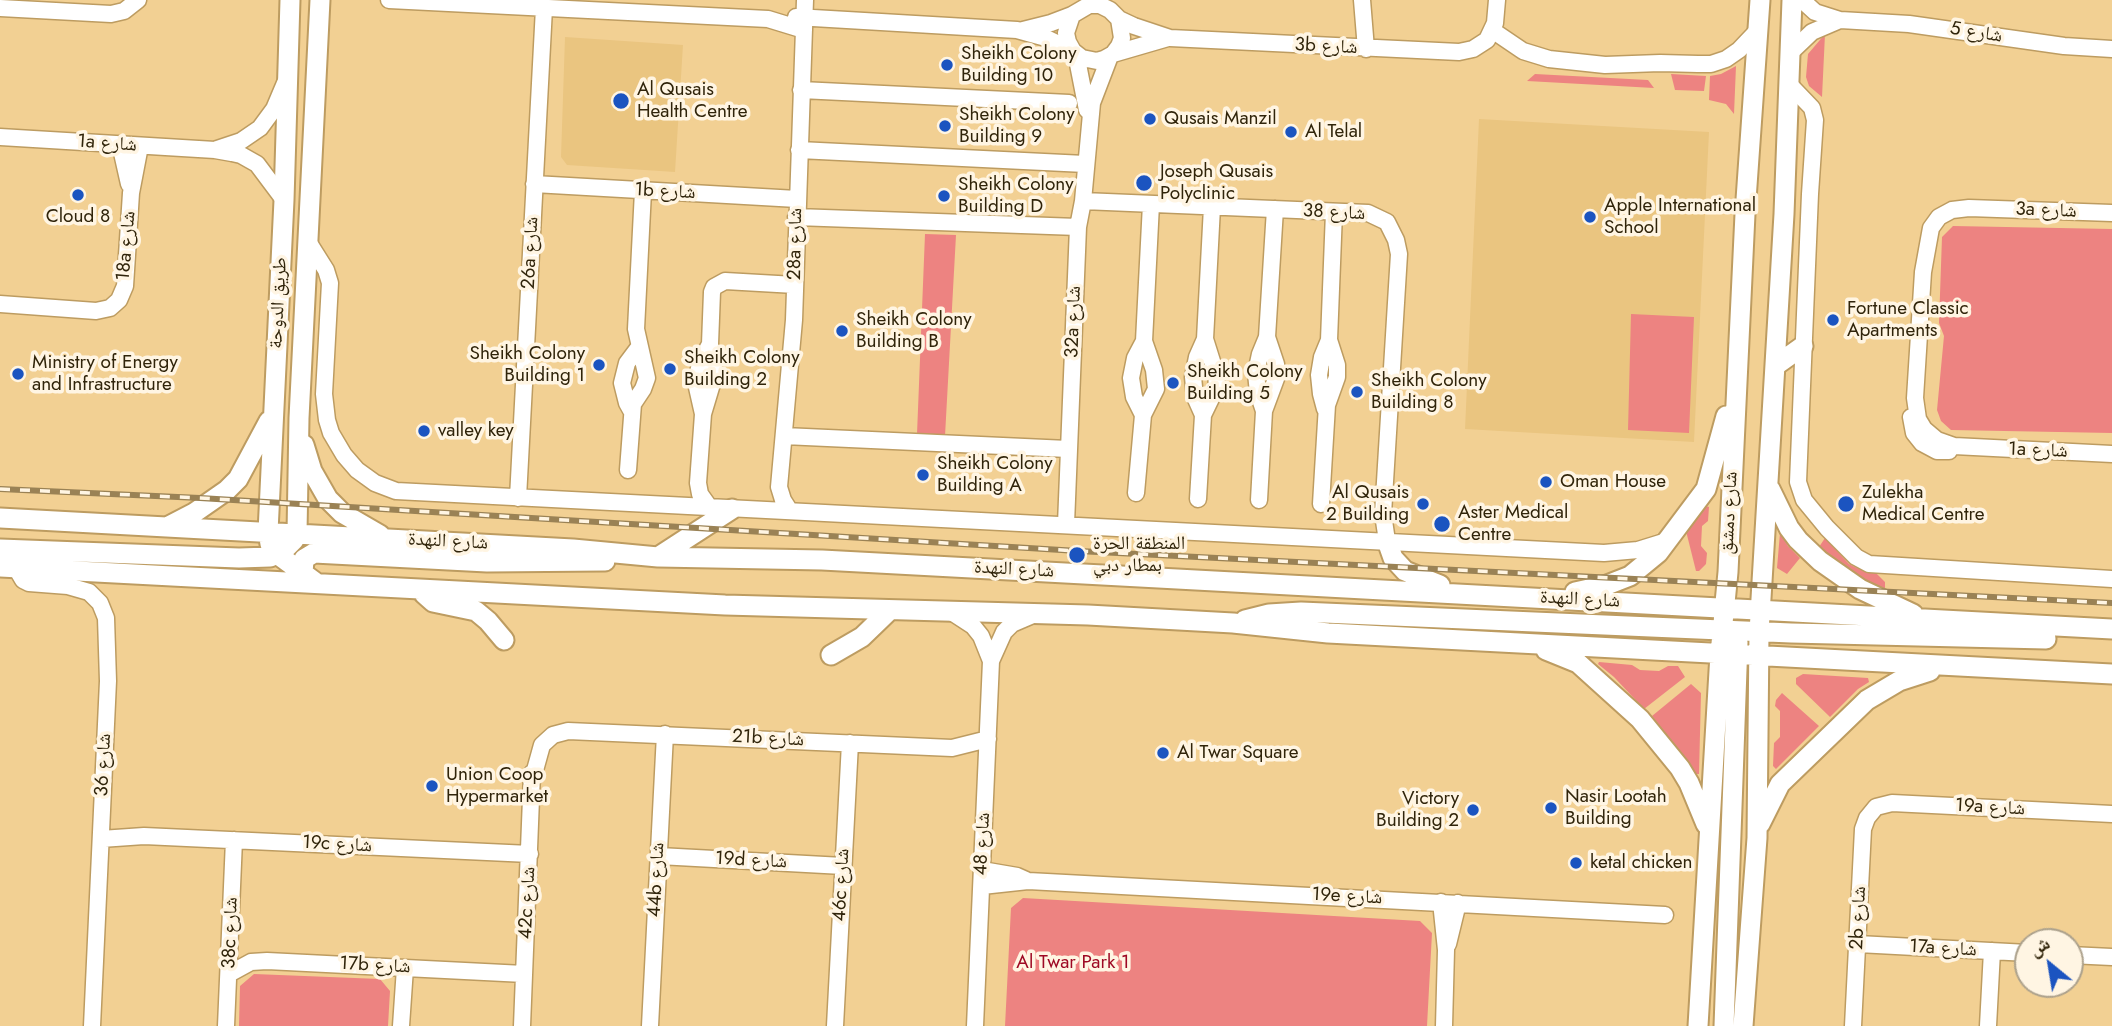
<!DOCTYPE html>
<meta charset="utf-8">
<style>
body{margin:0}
#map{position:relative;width:2112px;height:1026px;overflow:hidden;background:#f2d093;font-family:Jost,"Noto Naskh Arabic",sans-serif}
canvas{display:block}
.north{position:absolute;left:2014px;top:928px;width:70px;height:70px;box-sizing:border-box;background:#fff5e3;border:2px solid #aca18c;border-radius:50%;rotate:330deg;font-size:19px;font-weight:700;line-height:28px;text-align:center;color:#30240a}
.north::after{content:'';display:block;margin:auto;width:24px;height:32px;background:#1b54c0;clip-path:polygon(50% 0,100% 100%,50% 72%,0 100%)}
</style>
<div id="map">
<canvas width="2112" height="1026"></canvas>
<div class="north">ش</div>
</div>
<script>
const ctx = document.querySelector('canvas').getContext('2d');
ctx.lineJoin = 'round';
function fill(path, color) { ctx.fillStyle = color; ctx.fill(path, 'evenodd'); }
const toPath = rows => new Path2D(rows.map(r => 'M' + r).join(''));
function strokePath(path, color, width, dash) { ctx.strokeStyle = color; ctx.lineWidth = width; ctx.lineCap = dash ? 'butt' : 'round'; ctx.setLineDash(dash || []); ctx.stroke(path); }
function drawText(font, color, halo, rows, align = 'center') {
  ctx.font = font + ' Jost,"Noto Naskh Arabic",sans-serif'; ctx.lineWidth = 7; ctx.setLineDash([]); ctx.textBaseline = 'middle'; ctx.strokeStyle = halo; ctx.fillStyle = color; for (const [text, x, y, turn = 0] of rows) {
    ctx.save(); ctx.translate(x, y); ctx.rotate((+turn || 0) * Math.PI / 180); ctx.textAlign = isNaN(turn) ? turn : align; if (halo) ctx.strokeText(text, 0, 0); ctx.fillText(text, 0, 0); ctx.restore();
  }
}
fill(toPath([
 [565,37,683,45,675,172,567,165,561,157],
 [1479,119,1709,132,1694,442,1465,429]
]), '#eac580');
fill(toPath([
 [1825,34,1822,97,1809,86,1806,77,1808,54],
 [1736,66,1734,114,1726,104,1709,100,1710,76,1721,74],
 [1535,74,1648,80,1654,88,1527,81],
 [1671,74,1706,76,1704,91,1675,90],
 [1953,226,2112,229,2112,433,1951,430,1941,421,1937,410,1944,336,1939,323,1942,237],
 [925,234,956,235,945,436,917,434],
 [1631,314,1694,317,1689,433,1628,430],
 [1706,506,1709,507,1708,521,1702,526,1701,546,1707,553,1706,564,1699,571,1696,571,1686,531],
 [1780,533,1788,546,1800,558,1787,574,1777,568],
 [1825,538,1849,564,1861,570,1875,572,1885,582,1885,598,1817,550],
 [1599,662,1632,665,1640,670,1659,671,1668,666,1678,666,1685,677,1644,709,1614,677,1598,664],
 [1803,674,1868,678,1869,682,1858,689,1830,717,1796,684,1796,678],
 [1691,684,1701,693,1699,774,1696,774,1652,716],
 [1782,693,1819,726,1776,769,1773,766,1774,743,1780,737,1780,711,1775,706,1776,700],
 [1023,898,1420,921,1432,933,1427,1026,1005,1026,1011,908],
 [254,974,380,979,390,991,388,1026,239,1026,240,986]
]), '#ed8381');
const minor = toPath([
 [389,0,768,19,804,30],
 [1362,0,1366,49],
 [1802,0,1815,12,1840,20,1909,24,2064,46,2112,49],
 [0,8,111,14,124,11,138,0],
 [796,17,1017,30,1046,38,1073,51],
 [1119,19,1122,38,1119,46,1113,54,1104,59,1097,61,1082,58,1073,51,1068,42,1066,33,1072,15,1089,5,1100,5,1110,10,1119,19,1134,26,1170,38,1459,52,1473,49,1487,40,1495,23,1497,0],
 [1023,30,1051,23,1072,15],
 [1492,30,1523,51,1549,59,1605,65,1660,63,1698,64,1711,64,1726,59,1739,50,1758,30],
 [1791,52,1812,32,1840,20],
 [1076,54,1087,110],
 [1113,54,1168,38],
 [1789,84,1812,108,1815,120,1810,194,1798,482,1804,500,1827,528,1856,557,1869,564,2112,579],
 [801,90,1069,103],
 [0,137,215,150,232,153,241,155,257,164,284,200],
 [120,144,129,184],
 [217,149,241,141,260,128,274,109,285,83],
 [799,150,1085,164],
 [534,184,797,199],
 [1083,201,1368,213,1387,222,1396,240,1399,254,1383,514,1387,541],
 [2112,213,1969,208,1952,210,1939,217,1931,228,1923,272,1915,398,1918,419,1924,429,1937,440,1954,446,2112,454],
 [796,217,1078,227],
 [309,243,326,270,330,283,324,394,327,420,331,433,344,455,357,470,375,483,396,491,1604,553,1638,550,1667,541],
 [0,304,96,311,110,308,119,300,125,286,131,193,140,146],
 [1325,409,1321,394,1319,375,1322,357,1329,340],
 [1264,411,1258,393,1256,373,1260,354,1267,337],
 [632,412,627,403,622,383,627,363,639,347],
 [703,414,696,383,700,363,710,344],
 [1143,415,1134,397,1131,378,1135,358,1144,341],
 [1203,415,1195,397,1193,377,1197,357,1205,339],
 [1911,417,1914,433,1922,443,1937,451,1949,451],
 [784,436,1068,449],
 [628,470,633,404,643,389,647,378,636,329,643,191],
 [1136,493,1143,415,1156,389,1154,370,1144,341,1151,204],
 [518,498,544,8],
 [1198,499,1203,415,1217,386,1216,374,1205,339,1212,207],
 [1259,500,1264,411,1277,376,1276,364,1267,337,1275,209],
 [1321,504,1327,405,1337,377,1337,365,1329,340,1334,212],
 [710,508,700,494,698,483,703,414,715,374,710,344,712,292,714,287,725,281,795,285],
 [790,511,783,500,779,487,794,320,805,0],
 [1066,524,1078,227,1083,201,1092,103,1110,56],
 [16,568,23,580,29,583,68,586,89,592,100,603,106,618,108,681,92,1026],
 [950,611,973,626,981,636,991,661],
 [532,781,542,745,553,735,568,731,952,748,988,739],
 [101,839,144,836,530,854],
 [659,856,843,866],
 [982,870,1017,876,1026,880],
 [982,886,1028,881,1665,915],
 [1441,902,1446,950,1444,1026],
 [1448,944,1458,903],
 [1858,944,2028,953],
 [2070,955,2112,957],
 [229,974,251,962,267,961,524,974],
 [226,1026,234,840],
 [401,1026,405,968],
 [522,1026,532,773],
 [650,1026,665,734],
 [835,1026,850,743],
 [975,1026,991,661,1004,632,1012,624,1033,615],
 [1853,1026,1863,829,1867,818,1876,807,1892,803,2112,814],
 [1988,1026,1992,951]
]);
const major = toPath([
 [290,0,284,200,268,532,270,544,277,554,315,582],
 [1775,366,1803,346],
 [304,445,312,471,328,499,342,513,380,535],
 [1770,489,1789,528,1798,540,1820,561,1860,589,1913,614],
 [0,518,573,549,658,557,822,560,2112,629],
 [167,527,194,513,227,490,238,479,269,421],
 [1387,541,1393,558,1405,571,1440,585],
 [0,549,239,558,270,557,283,551,294,540,297,533,299,418,320,0],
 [658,557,732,509],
 [0,567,725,605,1088,615,1233,623,1328,633,2112,674],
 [303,574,304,559,314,553,487,562,605,561],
 [1575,592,1607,585,1630,576,1658,553,1706,489,1726,416],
 [424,594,433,602,476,611,488,621,504,640],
 [1245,620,1269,614,1301,612,1791,633,2046,639],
 [1546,650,1578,663,1640,719,1680,768,1689,783,1706,824],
 [831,655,862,637,890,610],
 [1760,824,1780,784,1867,700,1899,681,1930,671],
 [1698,1026,1720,654,1728,572,1745,214,1760,0],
 [1724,1026,1738,642],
 [1743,1026,1757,838,1759,632,1784,214,1792,0]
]);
strokePath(minor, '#bd9c61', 19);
strokePath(major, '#bd9c61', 23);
strokePath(minor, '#fff', 16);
strokePath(major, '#fff', 19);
const rail = toPath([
 [0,489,200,498,1078,551,2112,603]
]);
strokePath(rail, '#9a8255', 6);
strokePath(rail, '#fff5e3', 3.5, [10]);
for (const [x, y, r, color] of [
 [947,65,7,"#1b54c0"],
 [621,101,9,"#1b54c0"],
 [1150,119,7,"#1b54c0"],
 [945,126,7,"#1b54c0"],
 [1291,132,7,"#1b54c0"],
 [1144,183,9,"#1b54c0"],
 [78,195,7,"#1b54c0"],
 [944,196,7,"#1b54c0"],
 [1590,217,7,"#1b54c0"],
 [1833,320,7,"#1b54c0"],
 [842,331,7,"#1b54c0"],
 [599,365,7,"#1b54c0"],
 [670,369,7,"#1b54c0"],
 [18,374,7,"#1b54c0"],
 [1173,383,7,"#1b54c0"],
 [1357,392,7,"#1b54c0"],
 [424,431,7,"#1b54c0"],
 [923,475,7,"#1b54c0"],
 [1546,482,7,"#1b54c0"],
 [1423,504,7,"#1b54c0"],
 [1846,504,9,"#1b54c0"],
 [1442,524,9,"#1b54c0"],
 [1077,555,9,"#1b54c0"],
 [1163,753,7,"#1b54c0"],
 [432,786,7,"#1b54c0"],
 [1551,808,7,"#1b54c0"],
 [1473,810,7,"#1b54c0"],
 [1576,863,7,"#1b54c0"]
]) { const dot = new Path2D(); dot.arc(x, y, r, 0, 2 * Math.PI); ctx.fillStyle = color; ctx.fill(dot); strokePath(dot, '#fff5e3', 2.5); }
drawText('19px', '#30240a', '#fff5e3', [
 ["شارع 5",1976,33,9],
 ["3b شارع",1326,47,3],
 ["1a شارع",107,144,4],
 ["1b شارع",665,192,3],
 ["3a شارع",2046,211,2],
 ["شارع 38",1334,213,3],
 ["28a شارع",796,244,-89],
 ["18a شارع",127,246,-85],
 ["26a شارع",531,253,-87],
 ["طريق الدوحة",279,303,-87],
 ["32a شارع",1074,322,-88],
 ["1a شارع",2038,451,2],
 ["شارع دمشق",1730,513,-87],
 ["شارع النهدة",448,542,3],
 ["شارع النهدة",1014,570,3],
 ["شارع النهدة",1580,600,3],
 ["21b شارع",768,739,3],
 ["شارع 36",104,765,-87],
 ["19a شارع",1990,808,3],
 ["شارع 48",983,844,-87],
 ["19c شارع",337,845,3],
 ["19d شارع",751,861,3],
 ["44b شارع",657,880,-87],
 ["46c شارع",842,885,-87],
 ["19e شارع",1347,897,3],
 ["42c شارع",528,903,-87],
 ["2b شارع",1859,918,-87],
 ["38c شارع",231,933,-88],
 ["17a شارع",1943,949,3],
 ["17b شارع",375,966,3]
]);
drawText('19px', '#30240a', '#fff5e3', [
 ["Sheikh Colony",961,54],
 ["Building 10",961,76],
 ["Al Qusais",637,90],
 ["Health Centre",637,112],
 ["Sheikh Colony",959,115],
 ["Building 9",959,137],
 ["Qusais Manzil",1164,119],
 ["Al Telal",1305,132],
 ["Joseph Qusais",1160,172],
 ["Polyclinic",1160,194],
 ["Sheikh Colony",958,185],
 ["Building D",958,207],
 ["Apple International",1604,206],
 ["School",1604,228],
 ["Cloud 8",78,217,"center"],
 ["Fortune Classic",1847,309],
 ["Apartments",1847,331],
 ["Sheikh Colony",856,320],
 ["Building B",856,342],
 ["Sheikh Colony",585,354,"right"],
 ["Building 1",585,376,"right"],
 ["Sheikh Colony",684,358],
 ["Building 2",684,380],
 ["Ministry of Energy",32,363],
 ["and Infrastructure",32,385],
 ["Sheikh Colony",1187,372],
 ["Building 5",1187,394],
 ["Sheikh Colony",1371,381],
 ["Building 8",1371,403],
 ["valley key",438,431],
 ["Sheikh Colony",937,464],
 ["Building A",937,486],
 ["Oman House",1560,482],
 ["Al Qusais",1409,493,"right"],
 ["2 Building",1409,515,"right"],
 ["Zulekha",1862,493],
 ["Medical Centre",1862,515],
 ["Aster Medical",1458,513],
 ["Centre",1458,535],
 ["المنطقة الحرة",1093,544],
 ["بمطار دبي",1093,566],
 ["Al Twar Square",1177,753],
 ["Union Coop",446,775],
 ["Hypermarket",446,797],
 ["Nasir Lootah",1565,797],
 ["Building",1565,819],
 ["Victory",1459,799,"right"],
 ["Building 2",1459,821,"right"],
 ["ketal chicken",1590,863]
], 'left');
drawText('19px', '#9e0924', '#fff5e3', [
 ["Al Twar Park 1",1073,963]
]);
</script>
